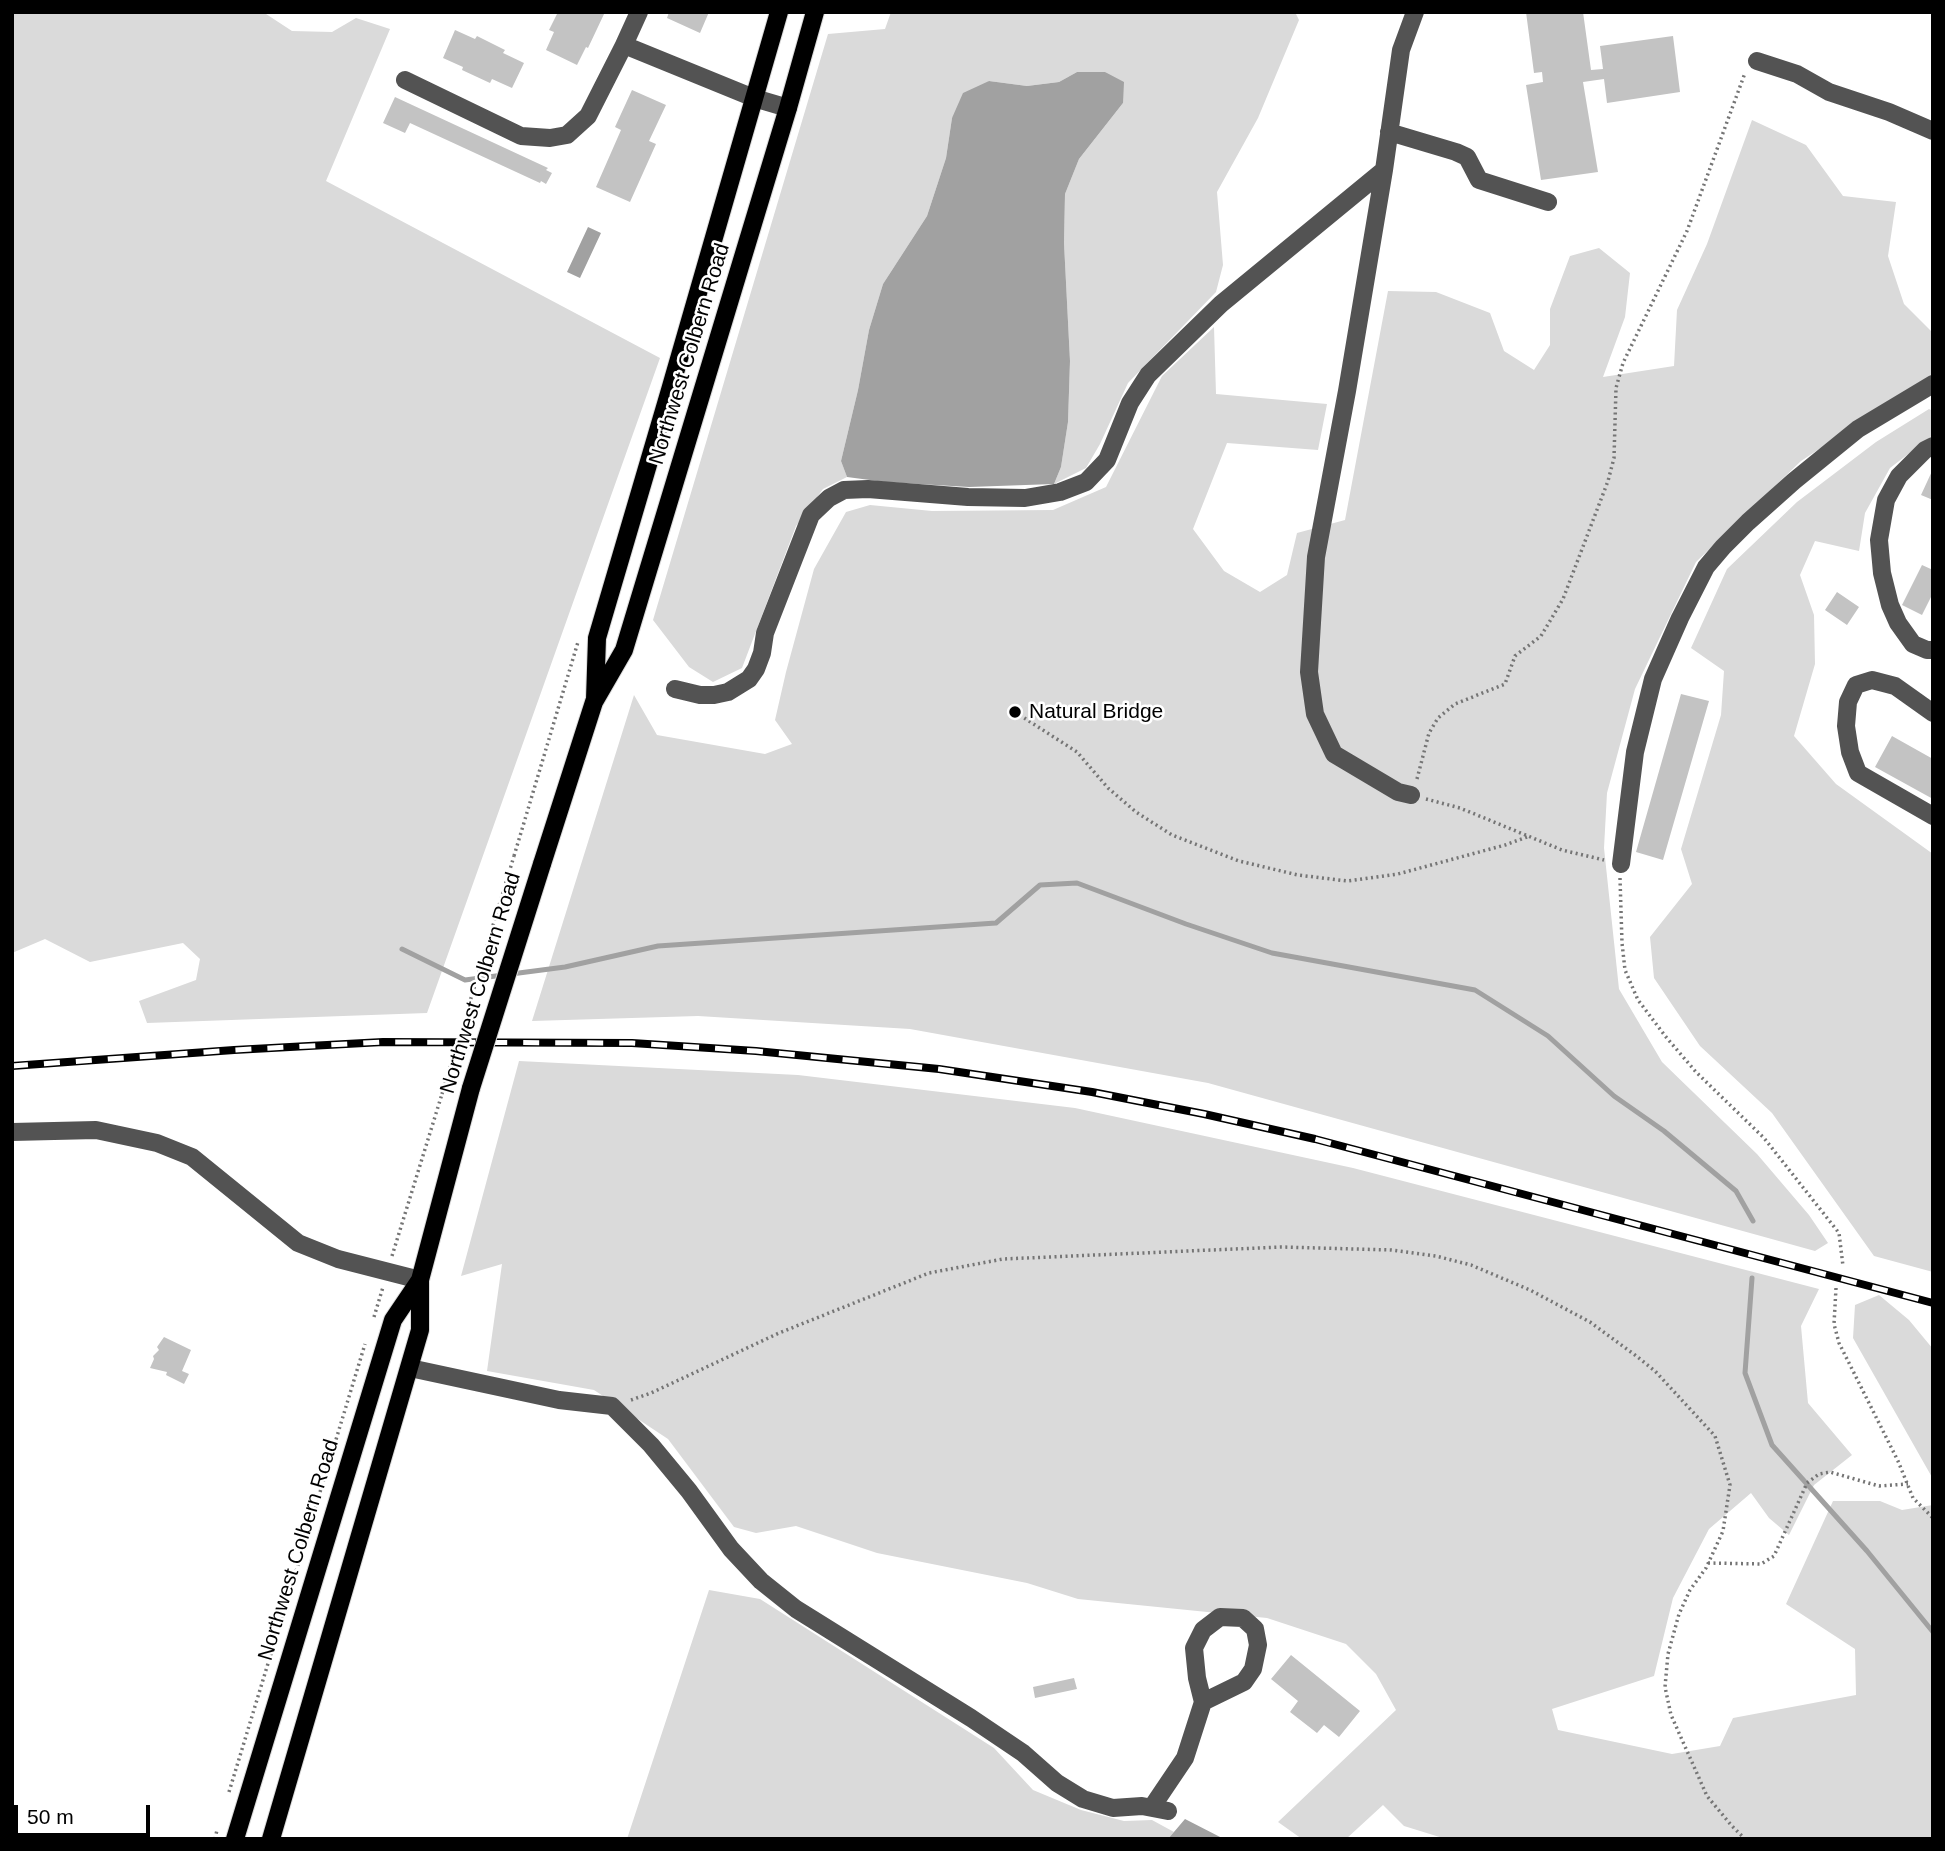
<!DOCTYPE html>
<style>
body{margin:0}
#map{position:relative;width:1945px;height:1851px;overflow:hidden;background:#fff;font-family:Helvetica,sans-serif}
canvas{display:block}
.frame{position:absolute;inset:0;border:14px solid #000;pointer-events:none}
.scale{position:absolute;left:14px;top:1805px;width:136px;height:32px;box-sizing:border-box;border:4px solid #000;border-top:0;padding-left:9px;font-size:21px;line-height:24px;white-space:nowrap;color:#000;-webkit-text-stroke:5px #fff;paint-order:stroke}
</style>
<div id="map">
<canvas width="1945" height="1851"></canvas>
<div class="frame"></div>
<div class="scale">50 m</div>
</div>
<script>
const ctx = document.querySelector('canvas').getContext('2d');
ctx.lineJoin = 'round';
function fill(path, color) { ctx.fillStyle = color; ctx.fill(path, 'evenodd'); }
const toPath = rows => new Path2D(rows.map(r => 'M' + r).join(''));
function strokePath(path, color, width, dash) { ctx.strokeStyle = color; ctx.lineWidth = width; ctx.lineCap = dash ? 'butt' : 'round'; ctx.setLineDash(dash || []); ctx.stroke(path); }
function drawText(font, color, halo, rows, align = 'center') {
  ctx.font = font + ' Helvetica,sans-serif'; ctx.lineWidth = 5; ctx.setLineDash([]); ctx.textBaseline = 'middle'; ctx.strokeStyle = halo; ctx.fillStyle = color; for (const [text, x, y, turn = 0] of rows) {
    ctx.save(); ctx.translate(x, y); ctx.rotate((+turn || 0) * Math.PI / 180); ctx.textAlign = isNaN(turn) ? turn : align; if (halo) ctx.strokeText(text, 0, 0); ctx.fillText(text, 0, 0); ctx.restore();
  }
}
fill(toPath([
 [12,12,263,12,292,31,332,32,356,18,390,29,326,181,660,358,427,1013,147,1023,139,1001,196,980,200,959,183,943,90,962,45,939,12,953],
 [891,12,1295,12,1299,20,1258,118,1217,192,1223,265,1216,292,1128,383,1100,444,1086,468,1054,484,1061,467,1068,422,1070,361,1064,243,1065,194,1079,159,1123,103,1105,72,1077,72,1059,82,1027,86,989,81,952,118,946,158,927,216,883,284,869,330,858,390,841,461,847,477,823,489,796,526,742,668,713,682,689,667,653,620,828,34,885,29],
 [1752,120,1806,145,1843,196,1896,202,1888,256,1904,304,1933,333,1933,374,1801,461,1696,562,1635,689,1607,793,1604,848,1619,989,1662,1062,1757,1154,1809,1215,1828,1243,1815,1251,1208,1083,910,1029,698,1016,532,1021,634,695,657,735,765,754,792,744,775,720,786,672,814,569,846,512,870,505,932,511,1053,510,1106,487,1162,376,1214,327,1216,394,1327,404,1318,450,1227,443,1193,529,1224,571,1260,592,1287,575,1297,533,1345,520,1388,291,1436,292,1490,313,1504,351,1534,370,1550,345,1550,309,1570,256,1599,248,1630,273,1625,317,1603,377,1674,366,1677,310,1707,244],
 [1929,409,1933,411,1933,435,1890,468,1865,513,1859,551,1815,541,1800,575,1814,615,1815,664,1794,736,1836,784,1933,854,1933,1272,1874,1256,1772,1113,1700,1046,1654,978,1650,937,1692,884,1681,849,1721,715,1724,671,1691,648,1727,569,1797,502,1876,442],
 [519,1061,798,1075,1075,1108,1353,1168,1819,1289,1801,1326,1808,1403,1852,1455,1814,1485,1789,1535,1769,1518,1751,1493,1709,1529,1673,1598,1654,1676,1552,1709,1558,1730,1672,1754,1720,1746,1733,1718,1856,1695,1855,1649,1786,1604,1833,1501,1880,1501,1902,1510,1933,1505,1933,1839,1446,1839,1404,1826,1383,1805,1346,1839,1302,1839,1278,1822,1396,1710,1376,1674,1346,1644,1267,1618,1078,1599,1027,1583,877,1553,796,1526,756,1533,734,1527,668,1439,594,1390,487,1371,502,1264,461,1276],
 [1879,1295,1909,1320,1933,1349,1933,1479,1853,1338,1855,1305],
 [709,1590,760,1599,994,1748,1033,1790,1081,1810,1124,1821,1152,1820,1174,1832,1168,1839,627,1839]
]), '#dadada');
fill(toPath([
 [1077,72,1105,72,1124,82,1123,103,1079,159,1065,194,1064,243,1070,361,1068,422,1061,467,1054,484,969,487,885,482,847,477,841,461,858,390,869,330,883,284,927,216,946,158,952,118,963,93,989,81,1027,86,1059,82],
 [588,227,601,233,580,278,567,272],
 [1185,1819,1224,1839,1168,1839]
]), '#a1a1a1');
strokePath(toPath([
 [402,949,465,980,565,967,658,946,996,923,1040,885,1077,883,1186,924,1272,953,1475,990,1548,1036,1614,1096,1664,1131,1736,1191,1753,1221],
 [1752,1278,1745,1373,1772,1445,1867,1551,1933,1632]
]), '#a1a1a1', 5);
fill(toPath([
 [558,12,605,12,588,48,586,47,577,65,546,50,554,32,549,30],
 [669,12,709,12,700,33,667,18],
 [1526,12,1583,12,1591,70,1603,69,1600,46,1673,36,1680,92,1607,103,1604,79,1583,82,1598,172,1541,180,1526,85,1543,82,1542,72,1534,73],
 [455,30,475,39,477,36,505,50,503,53,524,63,512,88,492,79,490,83,462,70,463,67,443,58],
 [632,90,666,105,649,141,656,144,630,202,596,187,621,130,615,127],
 [395,97,548,168,546,170,552,173,546,184,541,181,540,183,410,123,405,133,383,123],
 [1933,469,1933,500,1921,495],
 [1922,565,1933,570,1933,593,1922,615,1902,605],
 [1837,592,1859,607,1847,625,1825,610],
 [1681,694,1709,701,1663,860,1636,852],
 [1892,736,1933,759,1933,799,1875,767],
 [164,1337,191,1350,182,1371,189,1374,184,1384,166,1375,167,1372,150,1368,154,1359,153,1356,159,1350,157,1347],
 [1291,1655,1360,1711,1339,1737,1324,1725,1317,1733,1290,1712,1298,1701,1271,1679],
 [1074,1678,1077,1689,1035,1698,1033,1687]
]), '#c3c3c3');
const major = toPath([
 [595,699,597,638,670,390,779,12],
 [542,864,594,702,624,650,788,108,815,12],
 [235,1839,393,1320,420,1280],
 [271,1839,420,1330,420,1280,471,1088]
]);
strokePath(major, '#dbdbdb', 20);
strokePath(toPath([
 [1015,712,1077,752,1108,788,1136,812,1172,835,1239,861,1298,875,1347,881,1398,874,1505,845,1527,837],
 [1417,779,1429,733,1438,718,1455,704,1505,684,1515,656,1541,636,1563,599,1608,481,1614,458,1616,388,1623,363,1687,231,1745,73],
 [1426,799,1460,808,1562,850,1604,860],
 [514,856,578,642],
 [1620,878,1622,943,1625,970,1638,1000,1666,1037,1696,1072,1764,1138,1839,1233,1843,1266],
 [392,1256,442,1094],
 [1836,1288,1834,1324,1839,1343,1898,1461,1913,1498,1933,1518],
 [374,1317,383,1287],
 [631,1400,651,1393,779,1333,929,1273,1003,1259,1281,1247,1391,1250,1436,1256,1471,1265,1530,1290,1590,1322,1635,1355,1655,1371,1715,1436,1730,1485,1723,1531,1706,1568,1690,1590,1679,1614,1668,1654,1665,1687,1671,1715,1707,1796,1731,1825,1745,1839],
 [1708,1563,1761,1564,1774,1556,1807,1483,1819,1474,1830,1472,1879,1486,1908,1484],
 [229,1792,365,1344],
 [215,1839,217,1830]
]), '#757575', 3.5, [2, 3.5]);
strokePath(toPath([
 [639,12,624,45,754,98,788,108],
 [1757,61,1797,74,1829,92,1889,112,1933,131],
 [405,80,521,136,550,138,567,135,588,116,624,45],
 [1389,132,1456,152,1467,157,1479,180,1548,202],
 [1933,446,1925,450,1899,476,1886,500,1879,540,1882,573,1890,605,1898,623,1913,644,1927,650,1933,650],
 [675,689,700,695,714,695,728,692,749,679,756,669,762,653,765,633,811,515,829,498,844,490,868,489,968,497,1025,498,1060,492,1086,482,1107,460,1130,403,1148,375,1221,304,1384,170],
 [1933,713,1895,686,1872,680,1856,685,1848,702,1846,726,1850,752,1858,773,1933,816],
 [1411,795,1398,792,1334,754,1315,714,1309,672,1316,557,1347,391,1384,170,1401,50,1415,12],
 [1621,864,1635,752,1653,679,1680,618,1706,567,1723,547,1748,522,1794,481,1858,429,1933,384],
 [12,1132,96,1130,157,1143,192,1157,298,1243,338,1259,420,1280],
 [410,1368,559,1400,612,1406,651,1445,689,1491,731,1549,761,1581,796,1609,971,1718,1023,1753,1057,1783,1083,1799,1113,1808,1142,1806,1168,1811],
 [1152,1807,1185,1758,1203,1702,1197,1678,1194,1648,1203,1630,1220,1617,1243,1618,1255,1629,1258,1645,1253,1669,1244,1682,1203,1702]
]), '#535353', 18);
strokePath(major, '#000', 18);
const rail = toPath([
 [12,1066,234,1050,383,1042,632,1043,756,1051,939,1069,1092,1092,1204,1114,1315,1139,1933,1303]
]);
strokePath(rail, '#000', 8);
strokePath(rail, '#fff', 5, [16]);
const majorBridge = toPath([
 [471,1088,542,864]
]);
strokePath(majorBridge, '#dbdbdb', 20, []);
strokePath(toPath([
 [442,1094,514,856]
]), '#757575', 3.5, [2, 3.5]);
strokePath(majorBridge, '#000', 18);
for (const [x, y, r, color] of [
 [1015,712,7,"#000"]
]) { const dot = new Path2D(); dot.arc(x, y, r, 0, 2 * Math.PI); ctx.fillStyle = color; ctx.fill(dot); strokePath(dot, '#fff', 2.5); }
drawText('21px', '#000', '#fff', [
 ["Northwest Colbern Road",690,354,-73],
 ["Northwest Colbern Road",481,983,-73],
 ["Northwest Colbern Road",299,1550,-73]
]);
drawText('21px', '#000', '#fff', [
 ["Natural Bridge",1029,712]
], 'left');
</script>
